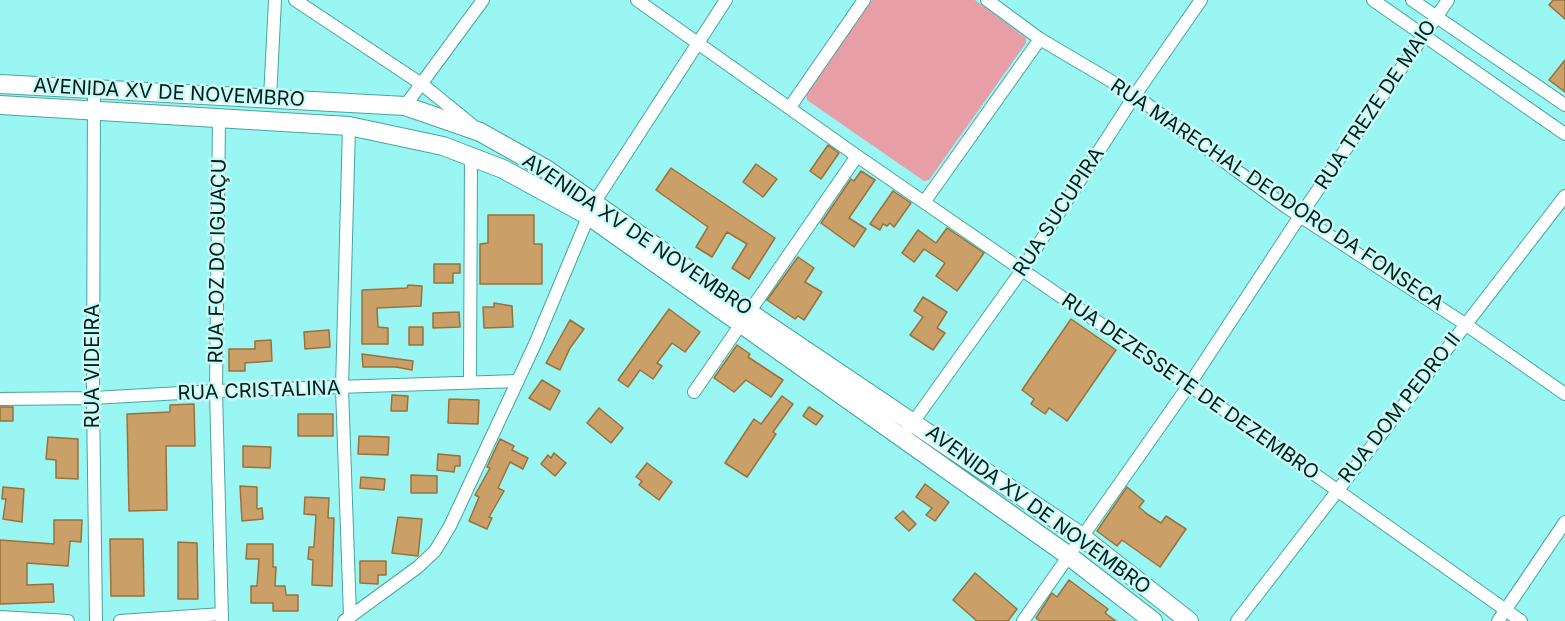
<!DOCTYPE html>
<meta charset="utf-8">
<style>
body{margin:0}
canvas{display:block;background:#99f6f2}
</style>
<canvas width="1565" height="621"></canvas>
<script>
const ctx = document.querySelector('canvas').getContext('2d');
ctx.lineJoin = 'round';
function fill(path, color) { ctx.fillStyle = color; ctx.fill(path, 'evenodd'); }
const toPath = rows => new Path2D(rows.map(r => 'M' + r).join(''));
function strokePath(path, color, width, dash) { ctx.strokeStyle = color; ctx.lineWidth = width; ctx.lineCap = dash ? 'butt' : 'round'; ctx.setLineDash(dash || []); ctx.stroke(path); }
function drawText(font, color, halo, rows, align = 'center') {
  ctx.font = font + ' Inter,sans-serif'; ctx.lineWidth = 5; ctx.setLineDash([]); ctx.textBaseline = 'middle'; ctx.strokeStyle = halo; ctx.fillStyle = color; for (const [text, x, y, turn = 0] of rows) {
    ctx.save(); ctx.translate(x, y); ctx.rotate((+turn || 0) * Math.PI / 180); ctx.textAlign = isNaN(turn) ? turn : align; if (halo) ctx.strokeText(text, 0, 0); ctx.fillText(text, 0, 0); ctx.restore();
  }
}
fill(toPath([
 [872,0,975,0,1026,38,1026,43,929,180,924,181,807,100,806,92]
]), '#e89ea6');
const building = toPath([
 [1553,0,1565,0,1565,19,1549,5,1553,0],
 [1565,60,1565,92,1549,80,1565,60],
 [828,145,839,153,821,179,810,171,828,145],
 [756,164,777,179,763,197,743,182,756,164],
 [671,168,775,238,749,279,732,268,747,244,727,232,712,257,696,247,708,227,656,190,671,168],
 [861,171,875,180,849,218,866,229,854,247,821,223,851,179,854,181,861,171],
 [893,191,911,203,894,227,890,223,887,226,883,224,880,230,870,224,893,191],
 [488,215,534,215,534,244,542,244,542,284,480,284,480,244,488,243,488,215],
 [947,228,984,253,957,291,936,276,945,263,924,249,914,262,902,253,918,230,936,243,947,228],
 [798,257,814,268,805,282,822,292,804,320,798,316,795,319,767,300,798,257],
 [434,264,460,264,460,273,453,273,453,283,434,283,434,264],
 [408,285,422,286,421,306,377,308,378,327,388,328,388,344,362,344,362,290,407,288,408,285],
 [923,297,947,312,937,328,945,333,933,350,910,335,923,317,914,311,923,297],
 [494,303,512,306,513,327,484,328,483,307,494,307,494,303],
 [669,309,700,332,685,352,672,343,657,363,662,366,653,379,640,370,628,387,618,380,669,309],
 [459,312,460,327,433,328,433,313,459,312],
 [1071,319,1116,350,1067,421,1049,408,1045,414,1031,404,1034,399,1022,390,1071,319],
 [570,320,584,329,570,348,560,370,546,363,570,320],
 [409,327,423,327,423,345,409,345,409,327],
 [329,330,330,347,305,349,304,332,329,330],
 [271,340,272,361,245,363,245,371,229,371,229,349,255,349,255,341,271,340],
 [737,345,750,354,748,357,783,380,771,397,746,380,734,392,714,378,737,345],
 [362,354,413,361,412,370,396,367,363,367,362,354],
 [542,380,560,391,550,410,529,398,542,380],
 [392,395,408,396,407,411,391,411,392,395],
 [782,396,793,404,773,432,776,434,747,477,725,463,754,419,761,424,782,396],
 [449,399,479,400,478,424,448,423,449,399],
 [194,404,195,446,166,446,167,510,129,511,127,414,170,412,170,405,194,404],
 [0,407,13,407,13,421,0,421,0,407],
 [809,407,823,416,816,425,803,416,809,407],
 [599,408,623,428,611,443,587,423,599,408],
 [298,414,333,414,333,436,298,436,298,414],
 [359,436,389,437,388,455,358,454,359,436],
 [48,437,78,439,78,479,56,478,56,460,46,459,48,437],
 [500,439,514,446,512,450,528,458,523,469,510,462,498,488,504,491,489,517,492,518,487,529,469,521,479,497,475,495,490,468,487,467,500,439],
 [243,446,271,447,270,468,243,467,243,446],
 [554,453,566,463,555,476,541,464,548,455,551,458,554,453],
 [438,454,460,456,460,466,455,466,454,472,437,470,438,454],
 [647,463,672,482,659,500,639,485,642,481,636,477,647,463],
 [411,475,437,476,437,493,411,493,411,475],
 [361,477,385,479,384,490,360,488,361,477],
 [925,484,949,502,935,521,926,515,932,508,916,497,925,484],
 [240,486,257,487,257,509,262,508,263,519,242,521,240,486],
 [3,487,24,489,22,522,3,519,6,499,2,499,3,487],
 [1127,487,1144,501,1139,507,1147,514,1161,523,1166,516,1186,529,1160,567,1122,540,1117,546,1097,531,1127,487],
 [305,497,329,498,328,518,334,518,332,586,312,585,313,560,308,559,309,547,314,547,316,515,304,514,305,497],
 [903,511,916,524,909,531,895,518,903,511],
 [398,517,422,519,418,556,392,553,398,517],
 [54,520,82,520,81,542,70,541,68,566,27,563,27,585,53,584,54,602,0,604,0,540,54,544,54,520],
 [110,539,143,539,144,596,111,596,110,539],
 [178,542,197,543,198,599,178,599,178,542],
 [247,544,273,544,273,567,276,567,275,586,285,586,286,595,298,595,298,611,273,611,273,603,251,603,251,586,257,586,259,559,246,559,247,544],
 [360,561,386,561,386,575,378,575,378,584,360,583,360,561],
 [975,573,1017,609,1008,621,977,621,953,600,975,573],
 [1069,580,1108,609,1105,613,1116,621,1040,621,1036,618,1052,593,1057,597,1069,580]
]);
fill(building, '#cb9f68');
strokePath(building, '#9a713a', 1.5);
const minor = toPath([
 [295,0,423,85,472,125],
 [637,0,857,156,1189,385,1521,621],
 [987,0,1040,39,1133,94,1286,207,1465,324,1565,394],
 [1373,0,1565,134],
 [1412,0,1565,105],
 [94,90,93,398,96,621],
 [270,98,275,0],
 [405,106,483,0],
 [790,107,864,0],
 [219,117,216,391,222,621],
 [349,126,342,388,350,616],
 [925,201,1040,39],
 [470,382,471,155],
 [694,392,857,156],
 [0,399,93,398,216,391,518,381],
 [909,428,1022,270,1135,95,1201,0],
 [0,617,68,621],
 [120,621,222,614],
 [344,621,418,567,435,551,450,526,535,344,594,203,726,0],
 [1023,621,1189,385,1300,216,1448,0],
 [1237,621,1565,196],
 [1498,621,1565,522]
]);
const secondary = toPath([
 [0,84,405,106,480,132,546,169,747,311,1082,537,1189,621],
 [0,105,349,126,443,146,503,169,589,216,1069,556,1153,621]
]);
strokePath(minor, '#47a5a2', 14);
strokePath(secondary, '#47a5a2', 20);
strokePath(minor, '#fff', 12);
strokePath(secondary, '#fff', 18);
drawText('20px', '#001d1c', '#c7fcf9', [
 ["AVENIDA XV DE NOVEMBRO",169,93,3],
 ["RUA TREZE DE MAIO",1376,105,-56],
 ["RUA MARECHAL DEODORO DA FONSECA",1277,195,34],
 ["RUA SUCUPIRA",1059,212,-57],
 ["AVENIDA XV DE NOVEMBRO",637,235,34],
 ["RUA FOZ DO IGUAÇU",218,261,-89],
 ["RUA VIDEIRA",93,366,-90],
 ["RUA DEZESSETE DE DEZEMBRO",1190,387,35],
 ["RUA CRISTALINA",259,391,-2],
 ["RUA DOM PEDRO II",1400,408,-52],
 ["AVENIDA XV DE NOVEMBRO",1038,510,36]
]);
</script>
